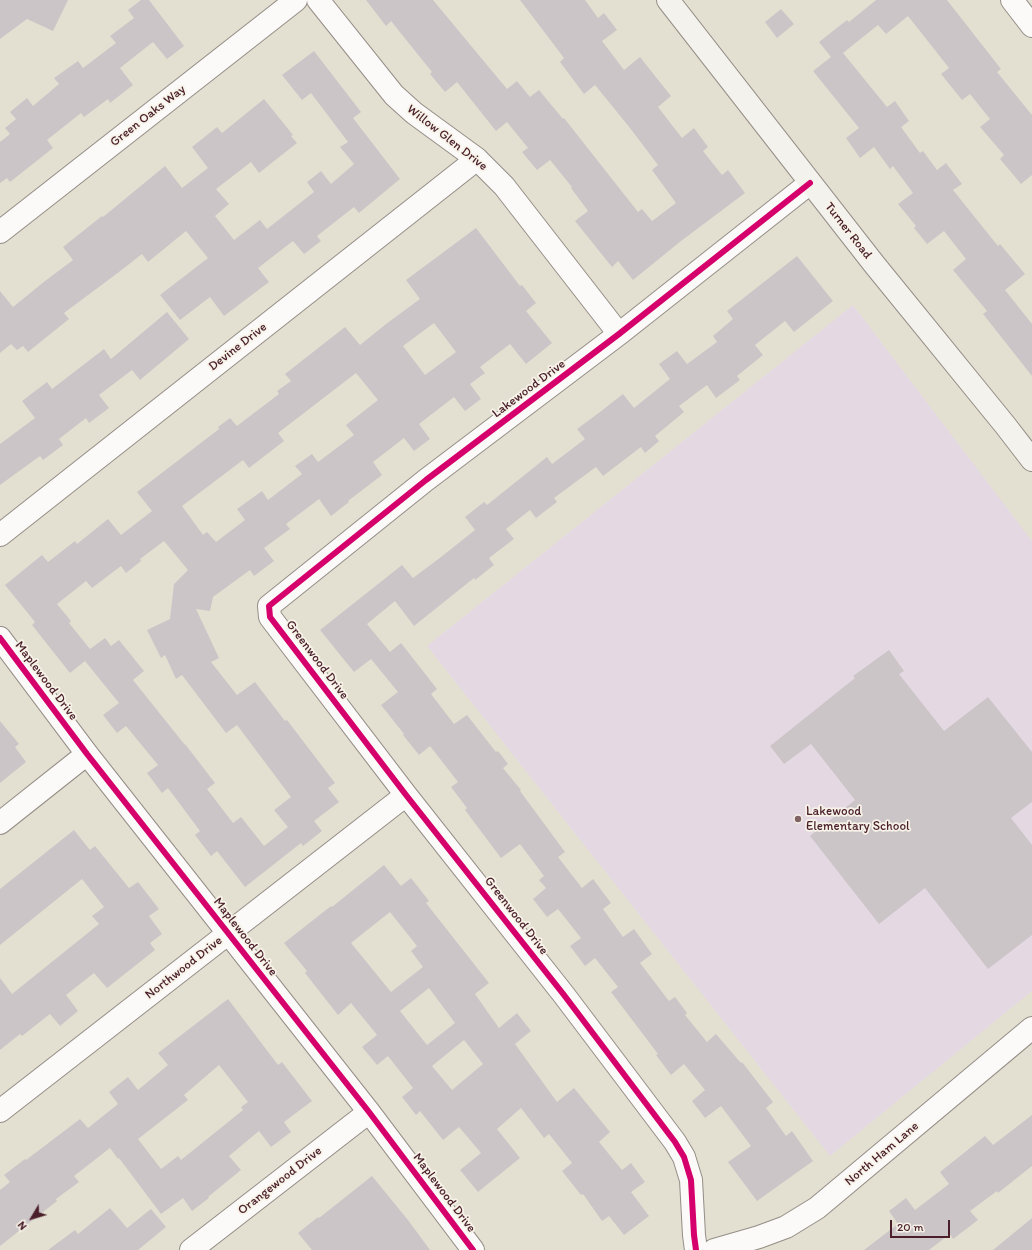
<!DOCTYPE html>
<style>
body{margin:0}
#map{position:relative;width:1032px;height:1250px;overflow:hidden;background:#e3e0d1;font-family:Itim,sans-serif}
canvas{display:block}
.north{position:absolute;left:12px;top:1198px;width:40px;height:40px;-webkit-text-stroke:3px #f7f3e8;paint-order:stroke;rotate:232deg;font-size:11px;font-weight:700;line-height:16px;text-align:center;color:#4a1f2b}
.north::after{content:'';display:block;margin:auto;width:14px;height:18px;background:#4a1f2b;clip-path:polygon(50% 0,100% 100%,50% 72%,0 100%)}
.scale{position:absolute;left:890px;top:1220px;width:60px;height:18px;box-sizing:border-box;border:2px solid #4a1f2b;border-top:0;padding-left:5px;font-size:12px;line-height:14px;white-space:nowrap;color:#4a1f2b;-webkit-text-stroke:3px #f7f3e8;paint-order:stroke}
</style>
<div id="map">
<canvas width="1032" height="1250"></canvas>
<div class="north">N</div>
<div class="scale">20 m</div>
</div>
<script>
const ctx = document.querySelector('canvas').getContext('2d');
ctx.lineJoin = 'round';
function fill(path, color) { ctx.fillStyle = color; ctx.fill(path, 'evenodd'); }
const toPath = rows => new Path2D(rows.map(r => 'M' + r).join(''));
function strokePath(path, color, width, dash) { ctx.strokeStyle = color; ctx.lineWidth = width; ctx.lineCap = dash ? 'butt' : 'round'; ctx.setLineDash(dash || []); ctx.stroke(path); }
function drawText(font, color, halo, rows, align = 'center') {
  ctx.font = font + ' Itim,sans-serif'; ctx.lineWidth = 3.5; ctx.setLineDash([]); ctx.textBaseline = 'middle'; ctx.strokeStyle = halo; ctx.fillStyle = color; for (const [text, x, y, turn = 0] of rows) {
    ctx.save(); ctx.translate(x, y); ctx.rotate((+turn || 0) * Math.PI / 180); ctx.textAlign = isNaN(turn) ? turn : align; if (halo) ctx.strokeText(text, 0, 0); ctx.fillText(text, 0, 0); ctx.restore();
  }
}
fill(toPath([
 [853,305,1032,541,1032,991,830,1156,427,646]
]), '#e4d9e3');
fill(toPath([
 [0,0,68,0,53,31,27,19,0,39],
 [141,0,149,0,184,46,167,59,153,42,120,68,133,85,110,103,108,99,84,117,81,113,47,140,53,148,10,182,7,178,0,183,0,142,10,134,5,128,16,119,10,112,27,98,33,106,59,84,54,78,78,61,83,68,116,43,110,36,134,18,128,10],
 [366,0,433,0,507,89,517,81,530,97,539,90,563,119,564,118,638,212,642,209,652,221,676,203,652,170,658,165,630,128,595,85,584,94,560,62,564,58,520,0,585,0,598,18,604,13,617,30,602,41,624,70,640,57,671,96,658,107,682,138,694,128,708,147,703,151,722,175,728,170,745,193,681,241,633,280,618,261,612,267,575,221,588,211,571,188,572,187,550,160,537,170,522,152,528,148,507,122,496,131,457,82,445,92,430,74,432,72,391,21,386,26],
 [876,0,947,0,1001,69,997,72,1032,115,1032,175,1021,184,1000,159,1004,155,980,127,990,119,970,94,962,100,941,74,949,68,908,16,886,34,878,25,843,53,887,107,895,101,909,121,901,127,920,153,923,151,937,170,946,163,962,184,953,190,998,246,1000,244,1025,274,1005,290,1032,324,1032,376,983,314,987,311,953,270,966,259,944,231,927,244,914,228,916,226,898,204,913,193,893,166,890,169,874,147,860,158,846,138,859,128,813,71,831,57,819,42,847,20,849,22],
 [781,9,794,24,777,38,765,22],
 [314,51,361,112,353,118,400,179,359,213,354,207,317,236,321,241,304,254,293,241,258,268,269,282,224,316,210,297,180,320,160,295,208,258,186,231,148,262,142,254,119,272,64,313,69,319,28,352,23,346,17,350,11,344,0,353,0,291,13,307,45,281,73,260,63,247,102,216,103,217,165,166,182,188,208,168,192,147,217,127,222,133,264,99,293,135,291,136,297,143,259,173,251,162,216,189,229,204,215,216,234,240,260,220,267,229,314,192,307,182,321,171,331,184,354,164,340,147,348,142,311,93,302,100,282,75],
 [476,228,520,286,522,285,536,303,526,311,552,343,526,364,510,344,480,367,485,373,470,384,481,399,465,411,454,397,419,424,430,439,414,451,404,438,373,462,382,475,348,501,349,502,331,516,319,499,286,524,290,529,264,548,274,561,254,576,250,570,213,597,210,611,196,609,219,658,211,662,237,695,255,682,285,721,287,720,335,783,328,788,339,802,314,821,322,831,303,846,301,843,245,887,217,851,211,856,195,835,200,831,168,788,162,793,147,773,158,765,126,726,117,733,103,715,119,703,85,661,70,673,32,625,35,622,5,585,42,555,48,562,75,541,77,544,108,519,121,535,152,511,137,492,219,429,218,427,230,418,237,426,279,394,277,391,291,381,285,374,345,327,360,345,386,324,420,299,406,280],
 [434,323,456,352,425,375,403,346],
 [356,373,378,400,346,425,354,435,318,462,312,454,295,466,302,474,268,500,262,491,237,509,245,520,216,542,207,532,203,535,182,506,243,460,249,468,284,441,278,433],
 [164,541,188,570,174,584,170,619,147,630,161,658,165,655,176,679,182,675,226,733,237,725,291,797,274,810,288,827,264,846,241,817,233,823,207,789,215,783,185,744,185,745,133,680,144,671,119,640,111,646,105,638,90,649,69,623,71,621,57,604,86,581,92,588,121,566,126,573,141,561,140,559],
 [797,256,833,301,794,332,785,321,755,345,763,355,737,376,740,380,716,398,707,385,679,406,684,412,655,436,659,441,645,453,641,447,603,476,596,467,554,498,557,502,536,518,530,510,506,529,514,539,489,558,494,565,475,580,474,578,414,626,395,601,367,624,390,652,401,643,437,689,431,694,454,724,467,715,496,752,498,751,508,764,503,768,521,790,520,791,565,852,558,857,582,888,593,879,611,903,603,909,623,937,634,929,652,954,640,963,669,1001,675,997,687,1013,685,1015,707,1042,716,1034,741,1063,742,1062,773,1102,766,1108,786,1136,792,1131,813,1161,757,1201,728,1162,751,1146,721,1106,705,1118,692,1101,705,1090,684,1064,671,1075,656,1055,658,1054,611,992,618,987,595,958,585,966,570,946,581,938,558,909,547,917,533,899,546,888,539,880,544,876,520,844,501,858,465,810,467,808,451,787,458,782,430,746,419,755,403,735,404,734,381,705,398,692,371,659,354,672,320,630,402,565,413,578,441,557,475,530,465,517,484,502,487,505,547,457,552,464,585,439,577,429,600,412,623,394,634,408,670,379,659,364,677,351,687,364,717,342,713,336,733,319,727,311],
 [167,312,189,339,140,380,132,370,99,395,109,408,89,423,86,418,59,439,63,445,43,460,40,456,0,485,0,444,35,418,22,401,47,382,52,389,104,349,111,359],
 [889,650,904,671,899,674,944,731,988,697,1032,752,1032,802,1011,818,1032,845,1032,935,988,969,925,888,879,924,810,836,855,800,811,744,784,764,770,746,855,678,853,676],
 [0,721,19,744,15,747,26,762,0,783],
 [74,830,90,850,95,846,129,888,138,882,159,909,149,916,162,934,150,943,155,950,107,988,94,973,66,995,78,1011,60,1026,50,1014,22,1036,20,1034,0,1050,0,978,12,994,99,924,92,916,104,907,82,879,0,945,0,889],
 [384,865,401,886,411,878,429,901,426,903,489,983,475,994,499,1028,517,1013,531,1031,515,1044,557,1102,574,1088,610,1132,599,1142,622,1170,631,1163,645,1182,631,1192,649,1216,624,1235,609,1216,602,1221,583,1194,581,1195,562,1171,572,1163,549,1134,544,1138,521,1108,497,1129,520,1158,478,1192,460,1170,481,1153,459,1127,443,1140,420,1111,416,1115,402,1097,413,1088,388,1056,377,1065,362,1047,377,1035,351,1003,338,1015,305,973,307,971,284,943,331,906,332,907],
 [390,912,417,946,411,951,423,967,391,992,351,943],
 [429,988,455,1023,427,1045,400,1011],
 [464,1040,483,1064,452,1090,432,1066],
 [228,999,278,1065,282,1062,312,1101,284,1122,291,1132,271,1147,259,1131,229,1156,241,1170,208,1197,209,1198,192,1211,183,1198,161,1214,119,1158,118,1159,110,1148,74,1176,79,1182,56,1199,57,1201,0,1246,0,1190,10,1182,4,1175,25,1159,26,1160,80,1119,88,1128,118,1104,109,1092,128,1077,138,1090,168,1065,158,1053],
 [219,1065,248,1102,241,1107,243,1110,181,1160,178,1156,161,1169,138,1139,188,1100,184,1095],
 [1032,1115,1032,1166,998,1193,997,1191,970,1211,978,1220,953,1239,950,1234,929,1250,864,1250,898,1224,889,1211,906,1198,915,1210,949,1184,940,1172,985,1136,993,1145],
 [372,1176,408,1220,430,1250,312,1250,298,1233,318,1217,319,1218],
 [110,1208,127,1228,151,1209,166,1227,138,1250,48,1250,75,1230,78,1234],
 [1032,1218,1032,1250,993,1250]
]), '#ccc5c8');
const minor = toPath([
 [318,0,394,95,414,113,477,159,504,186,619,334],
 [1012,0,1032,26],
 [0,232,296,0],
 [0,535,477,159],
 [0,638,87,754,369,1112,473,1250],
 [0,823,87,754],
 [0,1111,406,795],
 [191,1250,369,1112],
 [696,1250,694,1235,691,1180,684,1157,675,1142,564,995,406,795,270,617,269,606,426,480,619,334,810,183],
 [714,1250,759,1237,786,1227,817,1208,1032,1028]
]);
const secondary = toPath([
 [668,0,874,264,1005,425,1032,460]
]);
strokePath(minor, '#958d87', 24);
strokePath(secondary, '#958d87', 24);
strokePath(minor, '#fbfaf8', 22);
strokePath(secondary, '#f4f2ed', 22);
strokePath(toPath([
 [0,638,87,754,369,1112,473,1250],
 [696,1250,694,1235,691,1180,684,1157,675,1142,564,995,406,795,270,617,269,606,426,480,619,334,810,183]
]), '#d6006c', 6);
for (const [x, y, r, color] of [
 [798,819,4,"#806365"]
]) { const dot = new Path2D(); dot.arc(x, y, r, 0, 2 * Math.PI); ctx.fillStyle = color; ctx.fill(dot); strokePath(dot, '#f7f3e8', 1.5); }
drawText('13px', '#4a1f2b', '#f7f3e8', [
 ["Green Oaks Way",148,116,-38],
 ["Willow Glen Drive",447,138,38],
 ["Turner Road",848,231,52],
 ["Devine Drive",238,347,-38],
 ["Lakewood Drive",529,389,-37],
 ["Greenwood Drive",317,660,53],
 ["Maplewood Drive",46,681,53],
 ["Greenwood Drive",516,916,52],
 ["Maplewood Drive",245,937,52],
 ["Northwood Drive",184,968,-38],
 ["North Ham Lane",882,1154,-40],
 ["Orangewood Drive",280,1181,-38],
 ["Maplewood Drive",444,1193,53]
]);
drawText('13px', '#4a1f2b', '#f7f3e8', [
 ["Lakewood",806,812],
 ["Elementary School",806,827]
], 'left');
</script>
